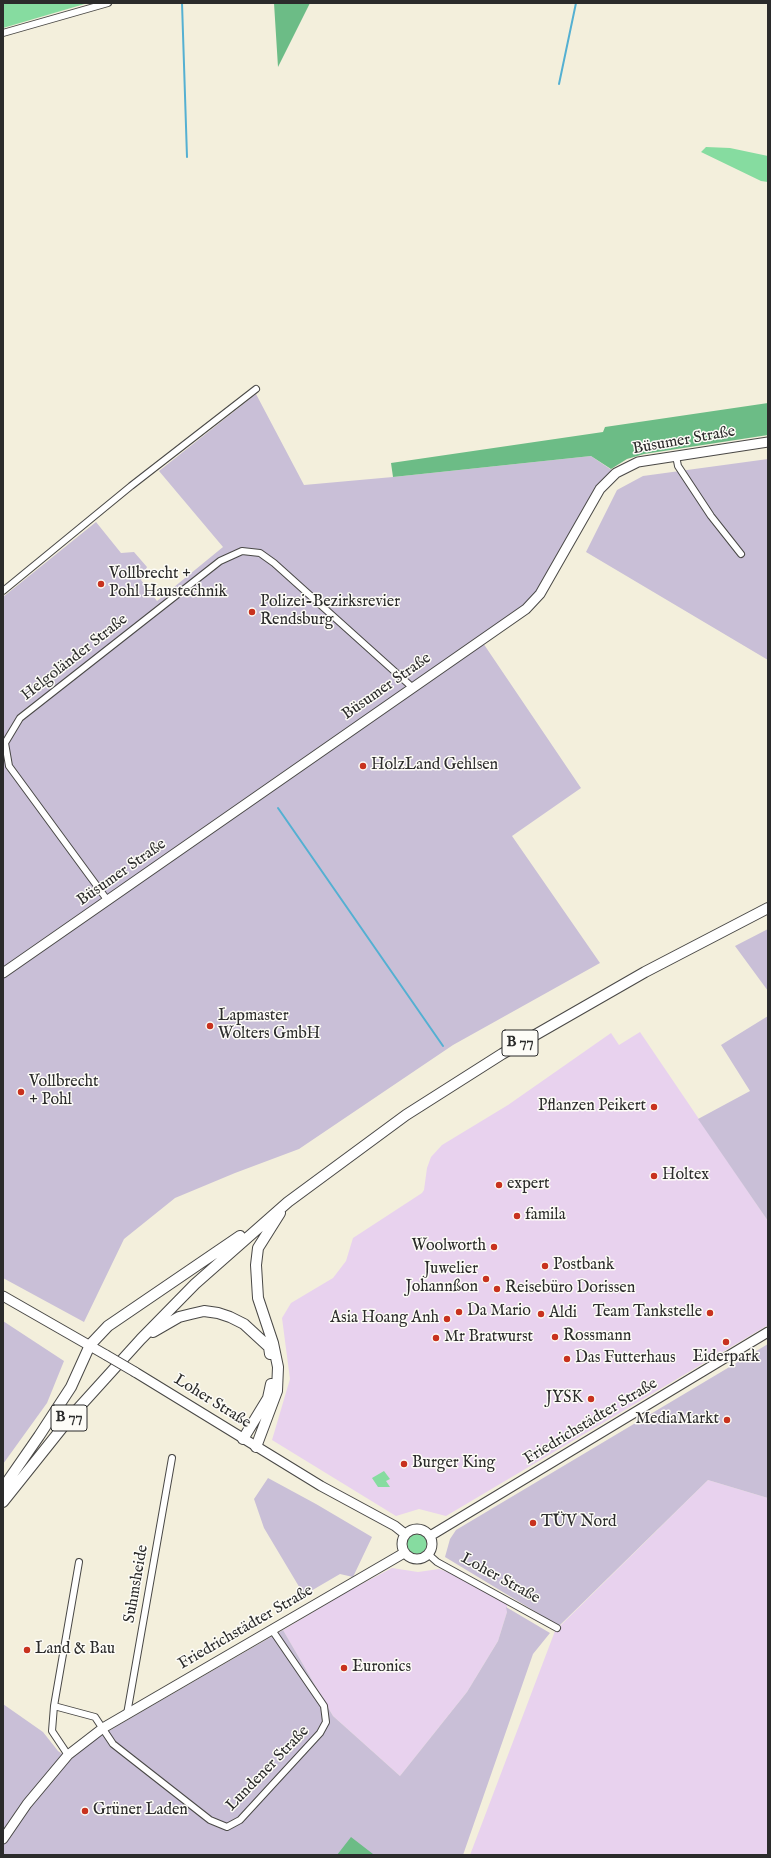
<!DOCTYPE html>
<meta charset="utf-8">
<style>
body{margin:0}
#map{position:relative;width:771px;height:1858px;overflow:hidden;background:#f3efdc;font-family:"IM FELL English",serif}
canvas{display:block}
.frame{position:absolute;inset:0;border:4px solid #2b2b2b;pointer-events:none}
</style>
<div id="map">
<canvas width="771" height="1858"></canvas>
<div class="frame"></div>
</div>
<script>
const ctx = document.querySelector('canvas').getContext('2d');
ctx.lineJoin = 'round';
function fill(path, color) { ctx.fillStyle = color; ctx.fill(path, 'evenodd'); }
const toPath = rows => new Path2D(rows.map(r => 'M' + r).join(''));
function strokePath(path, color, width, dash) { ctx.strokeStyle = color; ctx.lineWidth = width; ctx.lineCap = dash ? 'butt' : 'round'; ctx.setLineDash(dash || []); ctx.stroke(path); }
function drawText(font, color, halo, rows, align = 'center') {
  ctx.font = font + ' "IM FELL English",serif'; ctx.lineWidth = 3; ctx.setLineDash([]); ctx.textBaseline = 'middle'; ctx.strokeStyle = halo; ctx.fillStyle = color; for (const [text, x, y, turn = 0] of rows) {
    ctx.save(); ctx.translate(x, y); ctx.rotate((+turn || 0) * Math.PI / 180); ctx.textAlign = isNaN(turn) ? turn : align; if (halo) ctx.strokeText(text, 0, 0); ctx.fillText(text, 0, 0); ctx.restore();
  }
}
fill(toPath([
 [640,1032,768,1221,768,1325,446,1516,419,1509,396,1516,272,1440,290,1379,282,1318,291,1303,333,1278,346,1261,353,1238,422,1193,424,1190,427,1168,431,1157,442,1145,508,1105,611,1033,619,1045],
 [708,1480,768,1498,768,1855,470,1855,555,1631],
 [392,1568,418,1572,439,1569,459,1576,507,1604,507,1612,498,1641,467,1692,400,1776,333,1716,283,1630,352,1589]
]), '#e8d2ee');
fill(toPath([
 [256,394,304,485,393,477,591,456,616,473,609,479,540,594,481,640,581,788,512,836,600,963,453,1045,299,1149,235,1173,175,1198,124,1239,84,1322,3,1278,3,597,96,522,121,553,134,552,147,567,141,580,157,601,223,547,159,471],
 [768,459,768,660,586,552,617,490,643,476],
 [768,929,768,991,735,946],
 [768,1016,768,1221,698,1119,750,1091,721,1045],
 [3,1321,64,1361,47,1403,3,1464],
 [768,1344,768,1498,708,1480,559,1626,445,1557,450,1539,456,1530],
 [268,1478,316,1504,372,1537,353,1577,340,1574,304,1595,264,1528,254,1499],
 [506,1607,550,1633,533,1654,463,1855,373,1855,373,1854,3,1855,3,1704,43,1732,58,1751,70,1759,90,1743,117,1726,283,1630,333,1716,400,1776,467,1692,498,1641,507,1612]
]), '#c9bfd7');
fill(toPath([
 [3,3,88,3,3,28],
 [706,147,730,148,768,156,768,182,761,181,701,152],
 [384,1471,390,1479,386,1481,390,1487,378,1487,372,1478],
 '407 1544a10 10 0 1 1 20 0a10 10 0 1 1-20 0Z'
]), '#86dca0');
fill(toPath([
 [274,3,310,3,278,67],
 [768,403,768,435,644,454,627,459,611,469,591,456,393,477,391,463,603,432,605,427],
 [351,1837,373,1854,373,1855,337,1855]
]), '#6cbc86');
strokePath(toPath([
 [182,3,187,157],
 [559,84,576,3],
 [278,808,443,1046]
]), '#54b0d2', 2);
const street = toPath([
 [3,33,108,3],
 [676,456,678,466,711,516,741,554],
 [3,591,131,486,256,389],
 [108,901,9,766,5,743,20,718,220,561,242,551,260,553,274,563,413,688],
 [428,1554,437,1562,557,1628],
 [54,1706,79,1562],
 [127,1714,172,1458],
 [68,1755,52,1731,54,1706,95,1717,113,1744,210,1820,227,1827,240,1820,320,1733,326,1722,324,1706,272,1630]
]);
const secondary = toPath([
 [3,973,526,609,540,594,600,489,616,473,638,462,768,442],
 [3,1296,106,1355],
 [135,1372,321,1486,395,1526,405,1534],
 '402 1544a15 15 0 1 1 30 0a15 15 0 1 1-30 0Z',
 [430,1536,768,1332],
 [3,1839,27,1804,68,1755,103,1728,404,1553]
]);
const primary = toPath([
 [153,1332,179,1317,191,1314,204,1311,218,1313,230,1317,244,1324,269,1347,270,1354],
 [243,1439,268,1398,271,1384],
 [256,1447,277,1391,278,1367,273,1343,258,1298,256,1265,258,1248,280,1213],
 [3,1488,39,1436,71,1387,90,1345,108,1326,240,1236],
 [3,1502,74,1413,141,1339,195,1284,288,1202,406,1115,502,1054,645,972,768,908]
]);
strokePath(street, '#494846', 8);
strokePath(secondary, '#494846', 11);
strokePath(primary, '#494846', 12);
strokePath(street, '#fff', 6);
strokePath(secondary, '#fff', 9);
strokePath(primary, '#fff', 10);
const secondaryBridge = toPath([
 [106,1355,135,1372]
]);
strokePath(secondaryBridge, '#494846', 11, []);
strokePath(secondaryBridge, '#fff', 9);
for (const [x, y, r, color] of [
 [101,584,4,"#c8321e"],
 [252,612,4,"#c8321e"],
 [363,766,4,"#c8321e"],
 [210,1026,4,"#c8321e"],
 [21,1092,4,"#c8321e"],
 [654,1107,4,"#c8321e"],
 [654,1176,4,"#c8321e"],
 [499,1185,4,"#c8321e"],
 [517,1216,4,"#c8321e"],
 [494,1247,4,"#c8321e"],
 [545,1266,4,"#c8321e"],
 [486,1279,4,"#c8321e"],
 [497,1289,4,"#c8321e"],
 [459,1312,4,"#c8321e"],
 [710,1313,4,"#c8321e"],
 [541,1314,4,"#c8321e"],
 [447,1319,4,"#c8321e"],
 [555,1337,4,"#c8321e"],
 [436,1338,4,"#c8321e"],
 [726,1342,4,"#c8321e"],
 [567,1359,4,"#c8321e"],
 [591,1399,4,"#c8321e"],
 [727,1420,4,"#c8321e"],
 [404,1464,4,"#c8321e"],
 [533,1523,4,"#c8321e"],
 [27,1650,4,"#c8321e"],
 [344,1668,4,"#c8321e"],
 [85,1811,4,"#c8321e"]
]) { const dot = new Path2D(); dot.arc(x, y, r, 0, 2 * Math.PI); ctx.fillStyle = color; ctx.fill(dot); strokePath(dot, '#fdfcf7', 1.5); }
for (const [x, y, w] of [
 [520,1043,36],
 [69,1418,36]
]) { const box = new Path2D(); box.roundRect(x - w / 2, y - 13, w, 26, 3); ctx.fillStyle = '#fdfcf7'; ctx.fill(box); strokePath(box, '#2b2b2b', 1); }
drawText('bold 15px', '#2b2b2b', null, [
 ["B 77",520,1043],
 ["B 77",69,1418]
]);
drawText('16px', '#2b2b2b', '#fdfcf7', [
 ["Büsumer Straße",684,441,-10],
 ["Helgoländer Straße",75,658,-38],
 ["Büsumer Straße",387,687,-35],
 ["Büsumer Straße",122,873,-35],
 ["Loher Straße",212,1402,32],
 ["Friedrichstädter Straße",591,1422,-31],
 ["Loher Straße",500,1579,29],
 ["Suhmsheide",137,1584,-80],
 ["Friedrichstädter Straße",246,1628,-30],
 ["Lundener Straße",268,1769,-46]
]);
drawText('16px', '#2b2b2b', '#fdfcf7', [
 ["Vollbrecht +",109,575],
 ["Pohl Haustechnik",109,593],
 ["Polizei-Bezirksrevier",260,603],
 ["Rendsburg",260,621],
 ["HolzLand Gehlsen",371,766],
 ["Lapmaster",218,1017],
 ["Wolters GmbH",218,1035],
 ["Vollbrecht",29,1083],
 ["+ Pohl",29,1101],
 ["Pflanzen Peikert",646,1107,"right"],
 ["Holtex",662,1176],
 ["expert",507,1185],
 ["famila",525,1216],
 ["Woolworth",486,1247,"right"],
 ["Postbank",553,1266],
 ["Juwelier",478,1270,"right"],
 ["Johannßon",478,1288,"right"],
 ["Reisebüro Dorissen",505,1289],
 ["Da Mario",467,1312],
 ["Team Tankstelle",702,1313,"right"],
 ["Aldi",549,1314],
 ["Asia Hoang Anh",439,1319,"right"],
 ["Rossmann",563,1337],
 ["Mr Bratwurst",444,1338],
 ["Eiderpark",726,1358,"center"],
 ["Das Futterhaus",575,1359],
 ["JYSK",583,1399,"right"],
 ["MediaMarkt",719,1420,"right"],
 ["Burger King",412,1464],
 ["TÜV Nord",541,1523],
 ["Land & Bau",35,1650],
 ["Euronics",352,1668],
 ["Grüner Laden",93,1811]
], 'left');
</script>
